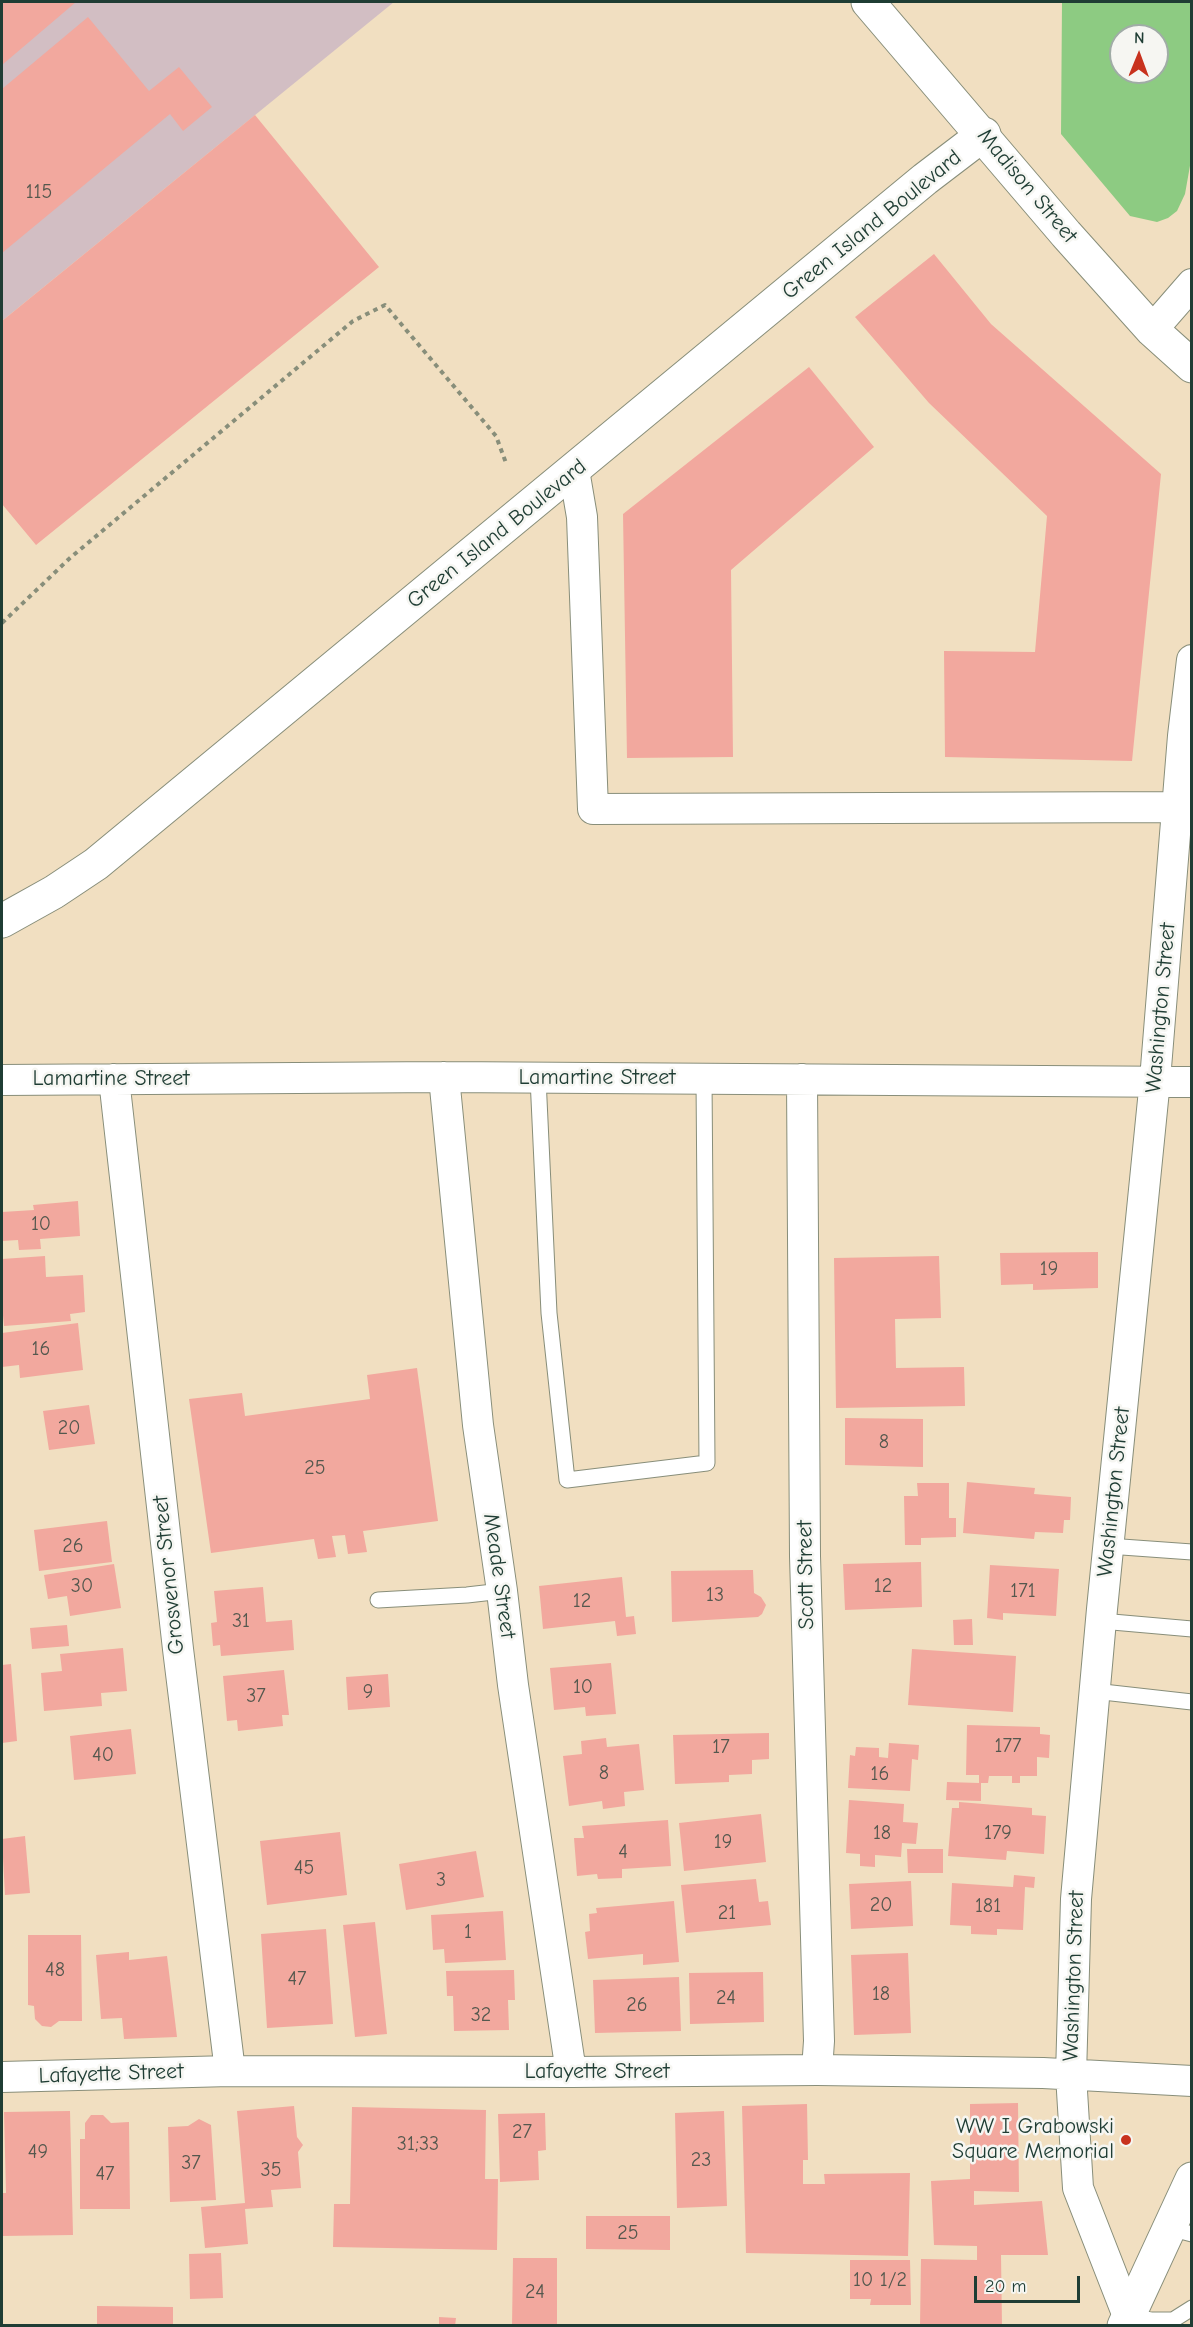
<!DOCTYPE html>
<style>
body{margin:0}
#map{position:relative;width:1193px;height:2327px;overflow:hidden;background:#f1dfc1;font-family:"Comic Neue",sans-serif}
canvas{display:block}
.frame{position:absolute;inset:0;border:3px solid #1f3d34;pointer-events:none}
.north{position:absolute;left:1109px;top:24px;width:60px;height:60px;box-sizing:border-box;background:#f6f6f2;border:2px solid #a0aca6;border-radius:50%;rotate:1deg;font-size:16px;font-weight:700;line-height:24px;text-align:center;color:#1f3d34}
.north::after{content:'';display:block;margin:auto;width:21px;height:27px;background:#c8321e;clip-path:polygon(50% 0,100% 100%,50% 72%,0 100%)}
.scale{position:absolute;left:974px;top:2276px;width:106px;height:27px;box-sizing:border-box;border:3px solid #1f3d34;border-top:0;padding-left:8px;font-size:18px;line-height:21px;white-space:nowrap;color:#1f3d34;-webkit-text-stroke:4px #f6f6f2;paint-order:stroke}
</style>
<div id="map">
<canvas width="1193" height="2327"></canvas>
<div class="frame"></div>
<div class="north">N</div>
<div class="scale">20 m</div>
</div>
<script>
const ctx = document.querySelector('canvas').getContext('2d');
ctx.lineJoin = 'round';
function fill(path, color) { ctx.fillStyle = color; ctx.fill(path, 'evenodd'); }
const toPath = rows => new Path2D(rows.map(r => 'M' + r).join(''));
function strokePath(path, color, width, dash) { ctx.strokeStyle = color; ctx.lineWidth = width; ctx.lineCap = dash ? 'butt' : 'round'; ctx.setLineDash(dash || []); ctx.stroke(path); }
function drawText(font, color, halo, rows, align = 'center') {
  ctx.font = font + ' "Comic Neue",sans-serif'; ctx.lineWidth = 5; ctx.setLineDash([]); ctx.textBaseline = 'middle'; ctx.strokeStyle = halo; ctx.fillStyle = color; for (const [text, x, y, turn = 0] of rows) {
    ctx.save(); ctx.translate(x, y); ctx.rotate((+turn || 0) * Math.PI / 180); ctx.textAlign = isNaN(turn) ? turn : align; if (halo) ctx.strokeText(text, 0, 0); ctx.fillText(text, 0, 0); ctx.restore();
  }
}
fill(toPath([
 [2,2,394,2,2,321]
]), '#d2bec3');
fill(toPath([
 [1062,2,1191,2,1191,160,1185,194,1177,211,1168,218,1157,222,1130,216,1061,134],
 [1121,36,1157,36,1157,72,1121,72]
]), '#8dcb82');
fill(toPath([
 [2,2,76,2,2,65],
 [88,17,149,91,179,67,212,107,183,131,170,114,2,253,2,89],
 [255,115,379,267,36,545,2,504,2,321],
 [934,254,991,324,1161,474,1132,761,945,757,944,651,1035,652,1047,516,929,403,855,317],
 [809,367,874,447,731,570,733,757,627,758,623,514],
 [78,1201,80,1236,40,1239,41,1249,19,1250,18,1240,2,1241,2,1212,34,1210,33,1205],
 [1098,1252,1098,1288,1033,1290,1033,1284,1001,1285,1000,1253],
 [45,1256,46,1277,83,1275,85,1312,70,1314,71,1321,4,1326,2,1305,2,1259],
 [939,1256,941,1318,895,1319,896,1368,964,1367,965,1406,836,1408,834,1258],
 [78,1323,83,1370,20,1378,19,1365,2,1367,2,1333],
 [417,1368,438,1521,363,1531,367,1552,348,1554,345,1535,332,1536,336,1557,318,1559,314,1539,211,1553,189,1399,242,1393,245,1416,370,1399,367,1375],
 [89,1405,95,1444,49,1450,43,1411],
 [845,1418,923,1419,923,1467,845,1465],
 [967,1482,1035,1488,1034,1494,1071,1497,1070,1520,1064,1520,1063,1533,1035,1532,1034,1539,963,1533],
 [917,1483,949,1483,949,1518,956,1518,956,1537,921,1538,921,1545,905,1545,904,1496,918,1496],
 [107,1521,112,1562,39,1571,34,1530],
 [921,1562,922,1607,845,1610,843,1564],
 [114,1564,121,1608,70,1616,67,1596,48,1599,44,1575],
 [990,1565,1059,1569,1056,1616,1003,1613,1003,1620,987,1618],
 [753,1570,754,1593,761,1597,766,1605,762,1614,758,1617,672,1622,671,1571],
 [622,1577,626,1617,634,1616,636,1634,617,1636,615,1621,543,1629,539,1586],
 [263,1587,266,1622,292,1620,294,1650,221,1656,220,1645,213,1646,211,1623,217,1622,214,1591],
 [972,1619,973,1645,954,1645,953,1620],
 [67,1625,69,1646,32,1649,30,1628],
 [123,1648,127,1691,101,1693,102,1706,44,1711,41,1673,62,1671,60,1654],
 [912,1649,1016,1656,1013,1712,908,1705],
 [611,1663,616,1714,586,1716,585,1707,554,1710,550,1668],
 [11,1664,17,1741,2,1743,2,1665],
 [284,1670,289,1715,282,1715,283,1726,238,1731,237,1720,227,1721,223,1676],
 [388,1674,390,1707,348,1710,346,1677],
 [967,1725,1040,1727,1040,1734,1050,1735,1049,1758,1037,1757,1037,1776,1020,1776,1020,1783,1012,1783,1012,1776,989,1776,988,1783,981,1783,981,1801,946,1800,947,1782,979,1783,979,1775,966,1775],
 [131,1729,136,1774,74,1780,70,1736],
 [769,1733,769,1759,752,1760,752,1774,729,1775,729,1782,675,1784,673,1735],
 [606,1738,607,1747,639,1744,644,1790,624,1792,625,1806,603,1809,602,1801,569,1806,563,1756,582,1754,581,1741],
 [889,1743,919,1745,918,1760,912,1759,910,1791,848,1788,850,1755,855,1756,856,1747,879,1748,879,1757,888,1758],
 [849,1800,904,1804,903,1822,918,1823,916,1844,902,1843,901,1857,875,1855,875,1867,860,1866,860,1854,846,1853],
 [959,1802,1032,1808,1032,1815,1046,1816,1044,1854,1007,1851,1006,1860,948,1856,952,1808,959,1808],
 [761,1814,766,1862,684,1871,679,1823],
 [668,1820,671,1866,622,1869,622,1878,598,1879,597,1874,577,1876,574,1838,584,1838,582,1826],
 [340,1832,347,1895,267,1905,260,1841],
 [25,1836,30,1893,5,1895,2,1839],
 [907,1849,943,1849,943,1873,908,1873],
 [476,1851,484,1897,406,1910,399,1864],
 [1014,1875,1035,1877,1034,1888,1025,1887,1023,1930,997,1929,997,1935,971,1934,971,1926,950,1925,952,1883,1013,1887],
 [756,1879,759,1902,768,1901,771,1925,686,1933,681,1885],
 [911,1881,913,1926,851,1929,849,1884],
 [674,1901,679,1962,643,1965,643,1954,588,1959,585,1932,590,1931,589,1914,597,1913,596,1908],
 [503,1911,506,1960,445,1963,444,1949,433,1950,431,1915],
 [375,1922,387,2034,355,2037,343,1925],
 [326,1929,333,2024,267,2028,261,1934],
 [28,1935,81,1935,82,2021,59,2021,51,2027,42,2026,35,2019,34,2006,28,2005],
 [129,1952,129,1960,167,1956,177,2037,124,2039,122,2018,101,2019,96,1955],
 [908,1953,911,2033,854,2035,851,1955],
 [514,1970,515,2000,508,2000,509,2030,454,2031,453,1996,447,1996,446,1971],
 [763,1972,764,2022,690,2024,689,1973],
 [679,1977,681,2031,595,2033,593,1980],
 [1018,2103,1019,2192,974,2191,974,2205,1042,2201,1048,2255,1001,2255,1002,2326,920,2326,921,2259,977,2260,977,2246,934,2245,931,2181,970,2179,970,2104],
 [807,2104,808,2160,803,2160,803,2184,825,2184,824,2174,910,2173,908,2256,746,2253,742,2106],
 [294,2106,297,2137,303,2145,298,2152,301,2188,271,2190,273,2207,245,2209,248,2244,205,2248,201,2207,245,2203,237,2111],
 [352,2107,486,2110,485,2179,498,2179,497,2250,333,2247,334,2204,350,2204],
 [70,2111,73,2235,2,2236,2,2193,6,2193,4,2112],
 [724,2111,727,2206,677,2208,675,2113],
 [545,2113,546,2150,538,2151,539,2180,500,2182,498,2114],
 [91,2115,103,2115,111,2123,129,2122,130,2209,80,2209,80,2139,85,2139,85,2123],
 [199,2119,211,2125,216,2200,170,2202,168,2127,188,2126],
 [586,2216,670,2216,670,2250,586,2249],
 [221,2253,223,2298,190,2299,189,2254],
 [513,2258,557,2258,557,2326,512,2326],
 [850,2260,910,2260,911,2305,870,2305,871,2299,850,2299],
 [97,2306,173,2307,173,2326,97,2326],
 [439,2317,456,2318,455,2326,439,2326]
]), '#f2a89e');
const lane = toPath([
 [538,1078,549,1313,567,1480,707,1463,704,1079],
 [1108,1546,1192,1552],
 [378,1600,467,1595,502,1591],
 [1101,1621,1192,1629],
 [1094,1691,1192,1702],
 [1169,2228,1192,2234],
 [1128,2316,1151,2320,1173,2320,1192,2308]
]);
const street = toPath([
 [1152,330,1192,284],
 [574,470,582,517,593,809,1177,807],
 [444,1077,478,1425,502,1591,513,1685,571,2072],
 [114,1079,178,1649,230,2071],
 [802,1079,805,1556,819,2041,817,2070],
 [2,1080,444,1077,1192,1082],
 [2,2077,230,2071,571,2072,817,2070,1043,2073,1192,2081],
 [1128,2316,1078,2188,1071,2075,1076,1899,1102,1609,1155,1080,1183,736,1192,660]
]);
const secondary = toPath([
 [2,921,54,892,96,864,925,179,984,134],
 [1124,2326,1192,2179]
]);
const primary = toPath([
 [868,2,1066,234,1152,330,1192,366]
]);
strokePath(lane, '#888e7a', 17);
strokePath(street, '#888e7a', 32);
strokePath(secondary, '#888e7a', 35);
strokePath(primary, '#888e7a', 35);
strokePath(toPath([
 [2,623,70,558,353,321,385,305,496,436,506,463]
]), '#888e7a', 4, [4.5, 4.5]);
strokePath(lane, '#fff', 15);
strokePath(street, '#fff', 30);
strokePath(secondary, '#fff', 33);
strokePath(primary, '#fff', 33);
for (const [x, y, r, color] of [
 [1126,2140,6,"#c8321e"]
]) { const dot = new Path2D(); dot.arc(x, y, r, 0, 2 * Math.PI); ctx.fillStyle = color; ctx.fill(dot); strokePath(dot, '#f6f6f2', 2); }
drawText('20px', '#54584e', null, [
 ["115",39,192],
 ["10",41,1224],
 ["19",1049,1269],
 ["16",41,1349],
 ["20",69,1428],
 ["8",884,1442],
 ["25",315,1468],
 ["26",73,1546],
 ["30",82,1586],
 ["12",883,1586],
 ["171",1023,1591],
 ["13",715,1595],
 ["12",582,1601],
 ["31",241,1621],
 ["10",583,1687],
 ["9",368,1692],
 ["37",256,1696],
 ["177",1008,1746],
 ["17",721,1747],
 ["40",103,1755],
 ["8",604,1773],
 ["16",880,1774],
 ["18",882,1833],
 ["179",998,1833],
 ["19",723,1842],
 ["4",623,1852],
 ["45",304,1868],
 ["3",441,1880],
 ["20",881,1905],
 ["181",988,1906],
 ["21",727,1913],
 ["1",468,1932],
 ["48",55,1970],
 ["47",297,1979],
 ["18",881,1994],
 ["24",726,1998],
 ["26",637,2005],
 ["32",481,2015],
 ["27",522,2132],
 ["31;33",418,2144],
 ["49",38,2152],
 ["23",701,2160],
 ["37",191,2163],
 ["35",271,2170],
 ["47",105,2174],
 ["25",628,2233],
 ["10 1/2",880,2280],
 ["24",535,2292]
]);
drawText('22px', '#1f3d34', '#f6f6f2', [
 ["Madison Street",1027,186,50],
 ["Green Island Boulevard",872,225,-39],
 ["Green Island Boulevard",497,534,-39],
 ["Washington Street",1161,1008,-85],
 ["Lamartine Street",597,1078],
 ["Lamartine Street",111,1079],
 ["Washington Street",1114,1492,-84],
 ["Grosvenor Street",169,1575,-96],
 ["Scott Street",806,1575,-91],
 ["Meade Street",499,1576,82],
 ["Washington Street",1074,1976,-88],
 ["Lafayette Street",597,2072],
 ["Lafayette Street",111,2074,-2]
]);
drawText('22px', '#1f3d34', '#f6f6f2', [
 ["WW I Grabowski",1114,2127],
 ["Square Memorial",1114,2152]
], 'right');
</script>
